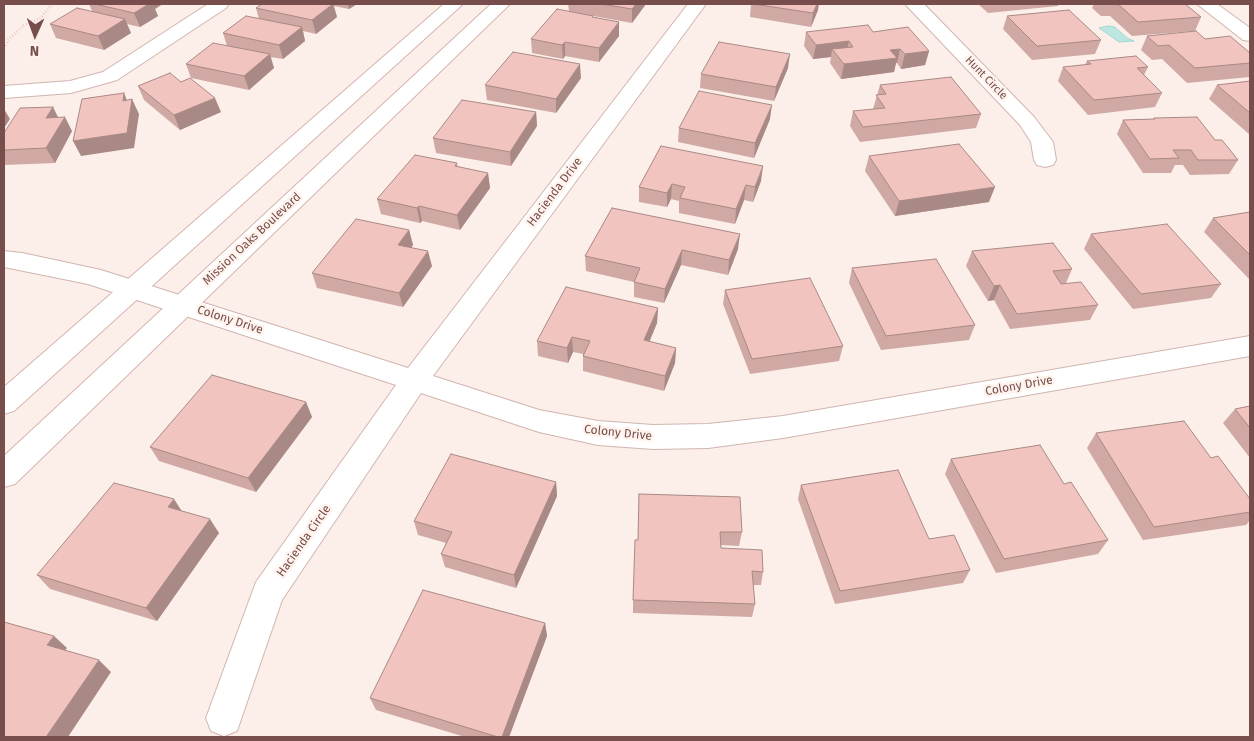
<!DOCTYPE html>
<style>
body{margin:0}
#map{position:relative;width:1254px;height:741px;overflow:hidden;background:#fceee8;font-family:"Fira Sans",sans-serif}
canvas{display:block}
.frame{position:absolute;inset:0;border:5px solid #774e4b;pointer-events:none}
.north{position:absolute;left:10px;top:10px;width:50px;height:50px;-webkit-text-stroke:4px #fff3ee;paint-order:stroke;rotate:182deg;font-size:14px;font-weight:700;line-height:20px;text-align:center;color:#774e4b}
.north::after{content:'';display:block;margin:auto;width:18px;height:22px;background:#774e4b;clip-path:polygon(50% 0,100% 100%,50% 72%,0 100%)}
</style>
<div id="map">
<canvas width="1254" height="741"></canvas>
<div class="frame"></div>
<div class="north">N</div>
</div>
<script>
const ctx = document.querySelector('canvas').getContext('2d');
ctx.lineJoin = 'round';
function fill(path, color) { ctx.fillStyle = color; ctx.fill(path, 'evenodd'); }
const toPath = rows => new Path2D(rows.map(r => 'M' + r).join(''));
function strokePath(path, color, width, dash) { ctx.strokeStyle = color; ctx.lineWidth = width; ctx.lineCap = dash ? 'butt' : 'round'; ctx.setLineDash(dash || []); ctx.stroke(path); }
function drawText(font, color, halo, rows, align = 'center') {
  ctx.font = font + ' "Fira Sans",sans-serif'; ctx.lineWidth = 5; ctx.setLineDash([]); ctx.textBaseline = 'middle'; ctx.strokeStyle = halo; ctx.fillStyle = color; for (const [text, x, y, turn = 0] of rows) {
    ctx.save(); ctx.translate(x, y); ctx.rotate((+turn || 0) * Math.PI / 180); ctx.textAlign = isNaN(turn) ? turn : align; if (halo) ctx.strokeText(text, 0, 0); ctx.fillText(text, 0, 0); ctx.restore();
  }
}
const water = toPath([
 [1108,26,1115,27,1127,38,1134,41,1119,42,1099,28,1108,26]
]);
fill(water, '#bce6e0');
strokePath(water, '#a2d8d0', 1);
const minor = toPath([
 [208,4,229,4,226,8,117,80,71,93,4,98,4,86,70,81,103,72,208,4],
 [688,4,706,4,433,376,539,410,598,421,653,425,708,424,783,416,1250,336,1250,356,783,438,708,448,653,449,598,445,539,432,421,393,282,600,237,731,224,736,211,731,206,718,256,582,396,385,88,284,4,267,4,251,22,253,101,270,408,368,688,4],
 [905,4,924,4,1034,117,1053,142,1056,160,1053,165,1045,167,1037,165,1034,160,1031,142,1020,125,905,4],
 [1197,4,1217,4,1250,28,1250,41,1243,40,1197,4]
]);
const secondary = toPath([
 [444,4,463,4,14,411,4,414,4,387,444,4],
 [491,4,510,4,15,484,4,487,4,456,491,4]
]);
strokePath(minor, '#d1b5b0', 2);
strokePath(secondary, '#d6b5b0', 2);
strokePath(toPath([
 [4,48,8,40,24,25,41,18,52,4]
]), '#d7a6a2', 2.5, [0.5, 2.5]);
fill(minor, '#fff');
fill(secondary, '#fff');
fill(toPath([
 [89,4,161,4,161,5,155,9,158,16,140,27,127,24,131,33,104,50,56,38,50,24,92,11],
 [262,4,357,4,349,9,334,6,337,17,316,34,303,31,305,41,283,59,270,57,274,68,249,90,191,78,186,64,227,46,223,33,259,19,256,8],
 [568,4,646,4,632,23,593,16,593,17,619,22,619,36,599,62,565,56,563,59,532,53,531,39,569,11],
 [751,4,818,10,811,27,750,17],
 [978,4,1059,4,1058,6,988,13],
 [1094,4,1185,4,1201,17,1195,31,1132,36,1110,16,1101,16,1092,8],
 [1007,16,1101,40,1095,54,1032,60,1003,29],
 [806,32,873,32,929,51,925,65,901,69,897,63,896,63,894,72,841,79,830,63,831,57,813,59,804,46],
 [1147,36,1205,39,1250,53,1250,77,1187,83,1162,59,1152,60,1141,50],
 [1087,61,1148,67,1144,75,1162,93,1155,107,1088,115,1058,81,1063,67,1085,65],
 [788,68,774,101,700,88,701,74],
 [581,78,556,113,487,100,485,85],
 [1250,81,1250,135,1209,99,1217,85],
 [880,85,981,114,976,128,860,142,850,126,853,111,873,109],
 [138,86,221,112,180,130,144,100],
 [536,112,537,126,511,166,436,153,433,138],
 [58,117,72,131,55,163,4,165,4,133],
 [1154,118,1215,140,1238,160,1229,174,1190,175,1183,165,1175,165,1171,173,1143,173,1117,134,1123,120,1153,119],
 [770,119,754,158,678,142,679,128],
 [661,146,761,181,753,202,744,200,735,224,679,213,679,201,671,199,667,207,639,202,639,187],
 [869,156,989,202,895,216,865,171],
 [457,163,458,167,488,173,490,188,460,230,422,221,420,223,381,214,377,199],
 [612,208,738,249,728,275,681,265,664,303,634,297,634,282,586,271,585,256],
 [1250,212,1250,280,1204,232,1213,218],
 [409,230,413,245,411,248,432,266,403,307,317,288,312,273],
 [1091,234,1221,284,1211,298,1133,309,1084,249],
 [972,251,1072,269,1066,283,1098,305,1090,320,1010,329,994,300,988,301,966,266],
 [852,268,975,325,969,340,881,350,849,283],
 [725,290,843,346,839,361,750,374,723,304],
 [658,308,657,323,649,342,676,348,675,363,664,391,583,371,583,354,573,352,568,363,538,356,537,341],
 [306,402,312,417,256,492,159,461,150,447],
 [1250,406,1250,458,1223,423,1235,409],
 [1096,433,1211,458,1250,499,1250,520,1246,525,1143,540,1087,448],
 [951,459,1064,484,1108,540,1098,554,996,573,945,474],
 [556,482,557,496,516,588,445,567,441,554,446,543,418,535,414,521],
 [801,485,929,539,970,570,963,583,835,604,798,499],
 [639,494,742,532,739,546,721,545,721,548,763,572,761,585,753,585,755,604,752,617,633,613,633,600,638,540],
 [181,510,219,533,157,621,50,589,37,575],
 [545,623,547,636,509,737,465,737,376,710,370,698]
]), '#d0a9a4');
fill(toPath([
 [145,4,161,4,161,5,155,9,158,16,140,27,134,13],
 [333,4,337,17,316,34,312,20],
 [348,4,357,4,349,9],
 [636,4,646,4,632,23,632,9],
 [817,4,819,4,818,10,811,27,813,13],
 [125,19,131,33,104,50,98,36],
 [619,22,619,36,599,62,599,48],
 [302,27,305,41,283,59,279,45],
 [849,41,846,55,832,49,831,57,813,59,816,45],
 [565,42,565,56,563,59,562,45],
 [900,49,897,63,896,63,894,72,841,79,844,64,890,50],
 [929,51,925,65,901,69,905,54],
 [270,54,274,68,249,90,244,76],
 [790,54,788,68,774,101,776,87],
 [580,64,581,78,556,113,556,99],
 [124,93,130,108,123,101],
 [215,98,221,112,180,130,174,115],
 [132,99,139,114,134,148,81,156,73,141],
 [772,105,770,119,754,158,755,143],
 [53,107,60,121,46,118],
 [4,109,10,119,4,128],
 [536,112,537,126,511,166,510,152],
 [65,117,72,131,55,163,46,148],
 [763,166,761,181,753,202,755,187],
 [488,173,490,188,460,230,457,215],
 [672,184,671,199,667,207,667,193],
 [746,185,744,200,735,224,736,209],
 [995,187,989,202,895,216,899,201],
 [419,206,422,221,420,223,417,208],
 [409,230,413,245,402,260,398,245],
 [740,234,738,249,728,275,729,260],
 [682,250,681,265,664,303,665,289],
 [428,251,432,266,403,307,399,293],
 [1000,285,994,300,988,301,994,286],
 [658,308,657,323,644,355,644,340],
 [572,337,573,352,568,363,567,348],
 [676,348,675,363,664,391,665,376],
 [306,402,312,417,256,492,248,478],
 [556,482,557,496,516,588,514,575],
 [174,499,183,513,168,507],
 [210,519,219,533,157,621,146,608],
 [545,623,547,636,509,737,502,737],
 [54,636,67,648,60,657,47,645],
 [99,660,111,672,68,737,46,737]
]), '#a98986');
const building = toPath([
 [95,4,149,4,134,13,95,4],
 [262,4,333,4,312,20,256,8,262,4],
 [601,4,636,4,632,9,601,4],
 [753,4,817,4,813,13,753,4],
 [1118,4,1185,4,1201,17,1138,22,1118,4],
 [77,8,125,19,98,36,50,24,77,8],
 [557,9,593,16,592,17,619,22,599,48,565,42,562,45,531,39,557,9],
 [1069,10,1101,40,1037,46,1007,16,1069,10],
 [246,16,302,27,279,45,223,33,246,16],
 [868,25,873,32,908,27,929,51,905,54,900,49,890,50,897,58,844,64,832,49,853,47,849,41,816,45,806,32,868,25],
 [1196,31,1205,39,1230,36,1250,53,1250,63,1195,68,1169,45,1158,46,1147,36,1196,31],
 [719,42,790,54,776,87,701,74,719,42],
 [213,43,270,54,244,76,186,64,213,43],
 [513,52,580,64,556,99,485,85,513,52],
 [1136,56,1148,67,1137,68,1162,93,1094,100,1063,67,1091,64,1087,61,1136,56],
 [170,73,181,82,190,78,215,98,174,115,138,86,170,73],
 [951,77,981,114,863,127,853,111,885,108,876,95,886,94,880,85,951,77],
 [1250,81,1250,113,1217,85,1250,81],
 [699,91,772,105,755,143,679,128,699,91],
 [124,93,123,101,132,99,127,133,73,141,82,99,124,93],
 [462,100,536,112,510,152,433,138,462,100],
 [53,107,46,118,65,117,46,148,4,150,4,133,20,108,53,107],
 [1197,117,1215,140,1222,140,1238,160,1198,160,1191,150,1173,150,1179,158,1150,159,1123,120,1155,119,1154,118,1197,117],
 [959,144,995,187,899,201,869,156,959,144],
 [661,146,763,166,755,187,746,185,736,209,680,198,685,187,672,184,667,193,639,187,661,146],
 [415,155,457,163,455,166,488,173,457,215,419,206,417,208,377,199,415,155],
 [612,208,740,234,729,260,682,250,665,289,634,282,640,268,585,256,612,208],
 [1250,212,1250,255,1213,218,1250,212],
 [356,219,409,230,398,245,428,251,399,293,312,273,356,219],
 [1167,224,1221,284,1141,294,1091,234,1167,224],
 [1053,243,1072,269,1053,271,1061,284,1081,282,1098,305,1017,314,1000,285,994,286,972,251,1053,243],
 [936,259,975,325,886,336,852,268,936,259],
 [810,278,843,346,752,359,725,290,810,278],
 [566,287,658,308,644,340,676,348,665,376,583,356,590,341,572,337,567,348,537,341,566,287],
 [212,375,306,402,248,478,150,447,212,375],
 [1250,406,1250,428,1235,409,1250,406],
 [1184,421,1211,458,1218,456,1250,499,1250,512,1154,527,1096,433,1184,421],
 [1040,445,1064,484,1071,482,1108,540,1004,559,951,459,1040,445],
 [451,454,556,482,514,575,441,554,452,532,414,521,451,454],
 [898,470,929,539,954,535,970,570,840,591,801,485,898,470],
 [114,483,174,499,168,507,210,519,146,608,37,575,114,483],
 [639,494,740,497,742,532,720,532,721,548,762,550,763,572,752,571,755,604,633,600,635,540,638,540,639,494],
 [423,590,545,623,502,737,498,737,370,698,423,590],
 [4,622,54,636,47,645,99,660,46,737,4,737,4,622]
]);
fill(building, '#f2c4bf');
strokePath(building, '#a98986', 1);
drawText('11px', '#774e4b', '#fff3ee', [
 ["Hunt Circle",986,78,46]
]);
drawText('12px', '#774e4b', '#fff3ee', [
 ["Hacienda Drive",555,192,-53],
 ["Mission Oaks Boulevard",252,239,-43],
 ["Colony Drive",230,320,18],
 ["Colony Drive",1019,386,-10],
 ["Colony Drive",618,433,6],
 ["Hacienda Circle",304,541,-55]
]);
</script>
